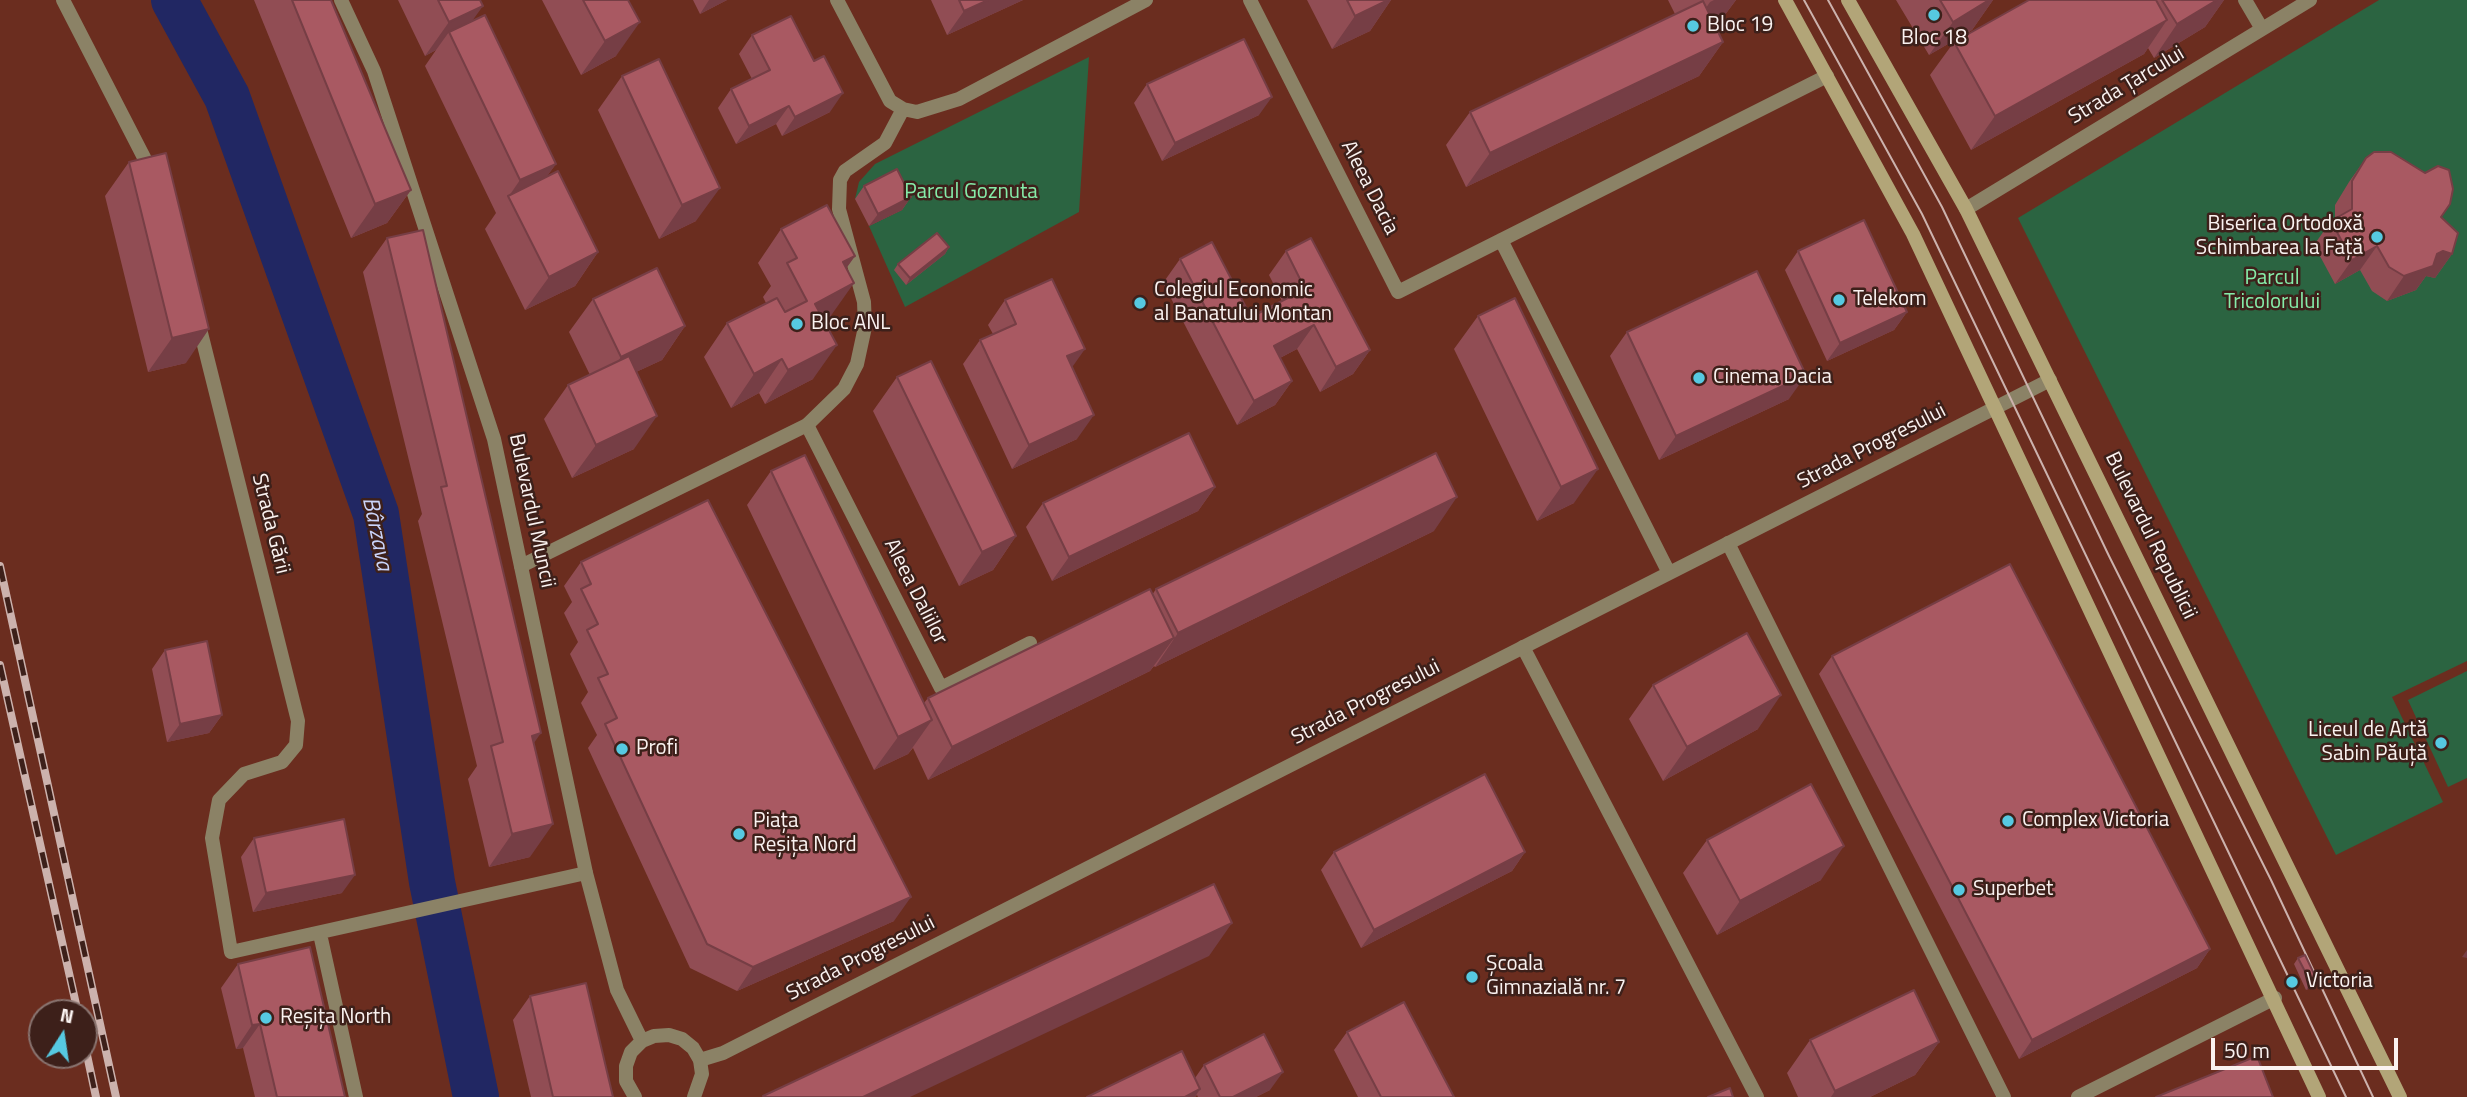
<!DOCTYPE html>
<meta charset="utf-8">
<style>
body{margin:0}
#map{position:relative;width:2467px;height:1097px;overflow:hidden;background:#6b2d1f;font-family:"Titillium Web",sans-serif}
canvas{display:block}
.north{position:absolute;left:28px;top:999px;width:70px;height:70px;box-sizing:border-box;background:#3d201a;border:2px solid #897470;border-radius:50%;rotate:12deg;font-size:19px;font-weight:700;line-height:28px;text-align:center;color:#faf2f0}
.north::after{content:'';display:block;margin:auto;width:24px;height:32px;background:#56c9e1;clip-path:polygon(50% 0,100% 100%,50% 72%,0 100%)}
.scale{position:absolute;left:2211px;top:1038px;width:187px;height:32px;box-sizing:border-box;border:4px solid #faf2f0;border-top:0;padding-left:9px;font-size:21px;line-height:24px;white-space:nowrap;color:#faf2f0;-webkit-text-stroke:5px #3d201a;paint-order:stroke}
</style>
<div id="map">
<canvas width="2467" height="1097"></canvas>
<div class="north">N</div>
<div class="scale">50 m</div>
</div>
<script>
const ctx = document.querySelector('canvas').getContext('2d');
ctx.lineJoin = 'round';
function fill(path, color) { ctx.fillStyle = color; ctx.fill(path, 'evenodd'); }
const toPath = rows => new Path2D(rows.map(r => 'M' + r).join(''));
function strokePath(path, color, width, dash) { ctx.strokeStyle = color; ctx.lineWidth = width; ctx.lineCap = dash ? 'butt' : 'round'; ctx.setLineDash(dash || []); ctx.stroke(path); }
function drawText(font, color, halo, rows, align = 'center') {
  ctx.font = font + ' "Titillium Web",sans-serif'; ctx.lineWidth = 5; ctx.setLineDash([]); ctx.textBaseline = 'middle'; ctx.strokeStyle = halo; ctx.fillStyle = color; for (const [text, x, y, turn = 0] of rows) {
    ctx.save(); ctx.translate(x, y); ctx.rotate((+turn || 0) * Math.PI / 180); ctx.textAlign = isNaN(turn) ? turn : align; if (halo) ctx.strokeText(text, 0, 0); ctx.fillText(text, 0, 0); ctx.restore();
  }
}
fill(toPath([
 [2379,0,2467,0,2467,661,2392,697,2443,802,2336,855,2018,218],
 [1089,57,1079,212,905,307,869,226,902,210,888,182,855,199,859,182,875,164],
 [2467,671,2467,778,2448,787,2408,700]
]), '#2b6441');
strokePath(toPath([
 [174,0,227,97,376,514,432,882,476,1097]
]), '#212763', 46);
strokePath(toPath([
 [63,0,153,175],
 [198,321,298,721,296,745,282,762,244,774,219,800,212,838,231,952,586,873],
 [807,425,941,688,1030,643],
 [1728,543,2004,1097],
 [1523,647,1757,1097],
 [320,934,356,1097],
 [2078,1097,2275,998]
]), '#8b8266', 14);
strokePath(toPath([
 [837,0,890,101,903,109,917,112,959,99,1146,0],
 [1250,0,1398,292,1827,76],
 [2245,0,2262,29],
 [1966,209,2310,0],
 [1501,240,1669,573],
 [521,566,807,425,844,389,857,364,865,327,864,302,839,209,840,180,845,171,885,143,903,109],
 [700,1060,723,1053,2050,380]
]), '#8b8266', 14);
strokePath(toPath([
 [341,0,374,71,494,439,586,873,617,990,642,1041],
 [635,1097,626,1081,626,1066,631,1052,642,1041,654,1036,669,1035,682,1039,693,1048,700,1060,702,1074,694,1097]
]), '#8b8266', 14);
strokePath(toPath([
 [1785,0,1913,234,2319,1097],
 [1848,0,1966,209,2400,1097]
]), '#b2a578', 14);
strokePath(toPath([
 [1804,0,1922,214,2346,1097],
 [1828,0,1942,207,2109,556,2271,880,2373,1097]
]), '#ccb2ad', 2);
const rail = toPath([
 [0,566,116,1097],
 [0,665,78,1013],
 [84,1041,96,1097]
]);
strokePath(rail, '#ccb2ad', 8);
strokePath(rail, '#3d201a', 5, [16]);
fill(toPath([
 [254,0,331,0,411,190,387,223,351,238],
 [398,0,480,0,472,21,556,164,546,177,598,252,575,286,525,310,485,229,496,213,425,66,436,50,425,56],
 [542,0,628,0,616,56,581,75],
 [693,0,727,0,700,14],
 [931,0,1023,0,947,35],
 [1307,0,1391,0,1370,31,1332,49],
 [1668,0,1736,0,1724,16,1713,22,1723,42,1699,76,1466,187,1446,145,1470,112,1675,14],
 [1896,0,1993,0,1972,30,1929,55],
 [2029,0,2224,0,2205,27,2154,58,2148,48,2144,54,1971,150,1930,75,1954,42],
 [752,35,814,61,830,112,782,136,776,124,736,144,718,108,731,89,752,79,739,54],
 [622,76,696,221,659,239,598,110],
 [1147,84,1259,115,1162,161,1134,103],
 [2366,158,2441,217,2452,254,2435,278,2426,276,2416,290,2387,301,2372,291,2360,270,2335,284,2314,245,2331,221,2335,218,2335,205,2349,182],
 [129,162,186,363,148,372,105,196],
 [864,186,911,197,902,210,869,226,855,199],
 [781,229,855,256,846,268,830,317,824,320,813,379,765,404,759,393,731,408,704,357,727,323,766,303,763,297,771,286,758,263],
 [387,238,534,744,530,857,489,867,468,779,477,766,418,521,422,514,363,272],
 [949,247,945,254,906,285,894,270,898,264],
 [1286,251,1370,350,1353,374,1320,392,1297,349,1280,358,1292,381,1275,405,1237,425,1163,283,1180,259,1251,317,1282,301,1269,275],
 [1798,251,1907,312,1894,330,1827,361,1785,270],
 [593,299,685,326,662,360,636,372,634,449,572,478,544,419,568,385,590,375,569,332],
 [1005,300,1072,367,1077,439,1012,469,963,364,980,340,993,334,988,325],
 [1478,316,1574,503,1537,521,1454,349],
 [1627,332,1789,399,1659,460,1610,356],
 [897,377,1016,536,993,570,959,586,873,411],
 [771,471,924,703,928,698,1152,595,1156,589,1434,531,1155,667,1154,666,1150,671,928,780,913,748,908,754,874,770,747,505],
 [1215,487,1198,511,1052,581,1026,527,1043,503],
 [581,562,894,921,737,991,690,968,588,748,597,735,581,703,588,692,570,654,578,642,564,613,572,602,564,586],
 [165,650,222,715,209,733,167,742,152,669],
 [1832,656,2210,949,2197,968,2019,1059,1819,674],
 [1653,685,1758,729,1663,781,1629,719],
 [254,838,342,893,253,912,241,857],
 [1707,840,1821,880,1717,935,1683,873],
 [1334,852,1525,852,1512,871,1361,948,1321,870],
 [2298,958,2317,980,2313,987,2306,990,2294,964],
 [238,964,345,1097,255,1097,243,1048,236,1049,221,988],
 [530,996,613,1097,531,1097,513,1020],
 [1347,1032,1454,1097,1358,1097,1334,1050],
 [1810,1040,1939,1042,1915,1075,1870,1097,1798,1097,1787,1073],
 [1204,1065,1270,1090,1256,1097,1198,1097,1197,1095,1195,1097,1185,1097,1195,1078]
]), '#914d54');
fill(toPath([
 [709,0,727,0,700,14],
 [988,0,1023,0,947,35,964,11],
 [1388,0,1391,0,1370,31,1332,49,1355,16],
 [1714,0,1736,0,1724,16,1687,36,1710,2],
 [1989,0,1993,0,1972,30,1929,55,1953,22],
 [2217,0,2224,0,2205,27,2154,58,2177,24],
 [483,6,459,39,449,32,436,50,425,56,449,22],
 [2167,20,2144,54,1971,150,1995,116],
 [640,22,616,56,581,75,605,41],
 [1723,42,1699,76,1466,187,1490,153],
 [843,93,830,112,782,136,795,117],
 [1272,97,1259,115,1162,161,1175,143],
 [789,106,776,124,736,144,749,126],
 [556,164,532,197,509,196,520,180],
 [720,188,696,221,659,239,682,205],
 [411,190,387,223,351,238,375,204],
 [911,197,902,210,869,226,878,214],
 [2377,246,2360,270,2335,284,2352,260],
 [949,247,945,254,906,285,910,278],
 [2443,251,2452,254,2435,278,2426,276,2416,290,2387,301,2404,276],
 [598,252,575,286,525,310,549,277],
 [855,256,831,290,843,262],
 [854,283,830,317,791,337,815,304],
 [1907,312,1894,330,1827,361,1840,343],
 [1314,325,1297,349,1257,370,1274,346],
 [685,326,662,360,597,390,621,357],
 [209,329,186,363,148,372,172,338],
 [837,345,813,379,765,404,788,370],
 [1085,349,1068,373,1067,356],
 [1370,350,1353,374,1320,392,1336,367],
 [782,359,759,393,731,408,754,374],
 [1806,375,1789,399,1659,460,1676,436],
 [1292,381,1275,405,1237,425,1254,401],
 [1094,415,1077,439,1012,469,1029,445],
 [657,416,634,449,572,478,596,445],
 [1598,469,1574,503,1537,521,1561,487],
 [1215,487,1198,511,1052,581,1069,557],
 [1457,497,1434,531,1155,667,1178,633],
 [1016,536,993,570,959,586,982,552],
 [1174,638,1150,671,928,780,952,747],
 [1781,695,1758,729,1663,781,1687,747],
 [222,715,209,733,167,742,180,724],
 [932,720,908,754,874,770,898,737],
 [541,733,517,767,532,736],
 [553,824,530,857,489,867,512,834],
 [1844,846,1821,880,1717,935,1740,901],
 [1525,852,1512,871,1361,948,1374,930],
 [355,875,342,893,253,912,266,893],
 [911,897,894,921,737,991,753,967],
 [1232,923,1209,956,910,1097,863,1097],
 [2210,949,2197,968,2019,1059,2032,1040],
 [2467,950,2467,958,2462,957],
 [2317,980,2313,987,2306,990,2311,983],
 [260,1024,243,1048,236,1049,252,1025],
 [1939,1042,1915,1075,1870,1097,1831,1097,1835,1091],
 [1283,1072,1270,1090,1256,1097,1233,1097],
 [1200,1089,1195,1097,1185,1097]
]), '#763e45');
const building = toPath([
 [292,0,331,0,411,190,375,204,292,0],
 [438,0,480,0,483,6,449,22,438,0],
 [583,0,628,0,640,22,605,41,583,0],
 [959,0,988,0,964,11,959,0],
 [1347,0,1388,0,1355,16,1347,0],
 [1940,0,1989,0,1953,22,1940,0],
 [2029,0,2156,0,2167,20,1995,116,1954,42,2029,0],
 [2162,0,2217,0,2177,24,2162,0],
 [1703,1,1723,42,1490,153,1470,112,1703,1],
 [485,15,556,164,520,180,449,32,485,15],
 [791,16,814,61,824,56,843,93,795,117,789,106,749,126,731,89,770,70,752,35,791,16],
 [1244,39,1272,97,1175,143,1147,84,1244,39],
 [659,59,720,188,682,205,622,76,659,59],
 [2374,152,2391,152,2425,173,2438,166,2449,170,2453,189,2450,204,2441,217,2458,233,2452,254,2443,251,2437,254,2433,266,2404,276,2389,267,2377,246,2352,260,2331,221,2352,209,2352,181,2366,158,2374,152],
 [166,153,209,329,172,338,129,162,166,153],
 [897,169,911,197,878,214,864,186,897,169],
 [558,171,598,252,549,277,508,196,558,171],
 [827,205,855,256,843,262,854,283,815,304,837,345,788,370,782,359,754,374,727,323,777,298,785,312,807,301,787,263,797,258,781,229,827,205],
 [1864,220,1907,312,1840,343,1798,251,1864,220],
 [423,230,541,733,532,736,553,824,512,834,491,746,503,742,441,487,447,486,387,238,423,230],
 [937,233,949,247,910,278,898,264,937,233],
 [1311,238,1370,350,1336,367,1314,325,1274,346,1292,381,1254,401,1180,259,1212,242,1251,317,1305,289,1286,251,1311,238],
 [657,268,685,326,621,357,593,299,657,268],
 [1757,271,1806,375,1676,436,1627,332,1757,271],
 [1052,279,1085,349,1067,356,1094,415,1029,445,980,340,1016,324,1005,300,1052,279],
 [1515,298,1598,469,1561,487,1478,316,1515,298],
 [629,356,657,416,596,445,568,385,629,356],
 [931,361,1016,536,982,552,897,377,931,361],
 [1189,433,1215,487,1069,557,1043,503,1189,433],
 [1436,453,1457,497,1178,633,1156,589,1436,453],
 [805,455,932,720,898,737,771,471,805,455],
 [708,500,911,897,753,967,707,944,605,724,617,718,598,678,608,674,587,630,598,624,581,589,591,584,581,562,708,500],
 [2010,564,2210,949,2032,1040,1832,656,2010,564],
 [1150,589,1174,638,952,747,928,698,1150,589],
 [1747,633,1781,695,1687,747,1653,685,1747,633],
 [207,641,222,715,180,724,165,650,207,641],
 [1485,774,1525,852,1374,930,1334,852,1485,774],
 [1811,784,1844,846,1740,901,1707,840,1811,784],
 [344,819,355,875,266,893,254,838,344,819],
 [1214,884,1232,923,863,1097,764,1097,763,1096,1214,884],
 [310,947,345,1097,277,1097,260,1024,252,1025,238,964,310,947],
 [2305,955,2317,980,2311,983,2298,958,2305,955],
 [586,983,613,1097,553,1097,530,996,586,983],
 [1914,990,1939,1042,1835,1091,1810,1040,1914,990],
 [1404,1002,1454,1097,1381,1097,1347,1032,1404,1002],
 [1264,1034,1283,1072,1233,1097,1220,1097,1204,1065,1264,1034],
 [1182,1051,1200,1089,1185,1097,1087,1097,1182,1051],
 [2257,1056,2273,1097,2156,1097,2257,1056],
 [1730,1088,1733,1097,1708,1097,1730,1088]
]);
fill(building, '#a95962');
strokePath(building, '#763e45', 2);
for (const [x, y, r, color] of [
 [1934,15,7,"#56c9e1"],
 [1693,26,7,"#56c9e1"],
 [2377,237,7,"#56c9e1"],
 [1839,300,7,"#56c9e1"],
 [1140,303,7,"#56c9e1"],
 [797,324,7,"#56c9e1"],
 [1699,378,7,"#56c9e1"],
 [2441,743,7,"#56c9e1"],
 [622,749,7,"#56c9e1"],
 [2008,821,7,"#56c9e1"],
 [739,834,7,"#56c9e1"],
 [1959,890,7,"#56c9e1"],
 [1472,977,7,"#56c9e1"],
 [2292,982,7,"#56c9e1"],
 [266,1018,7,"#56c9e1"]
]) { const dot = new Path2D(); dot.arc(x, y, r, 0, 2 * Math.PI); ctx.fillStyle = color; ctx.fill(dot); strokePath(dot, '#3d201a', 2.5); }
drawText('21px', '#faf2f0', '#3d201a', [
 ["Bloc 19",1707,26],
 ["Bloc 18",1934,39,"center"],
 ["Biserica Ortodoxă",2363,225,"right"],
 ["Schimbarea la Față",2363,249,"right"],
 ["Colegiul Economic",1154,291],
 ["al Banatului Montan",1154,315],
 ["Telekom",1853,300],
 ["Bloc ANL",811,324],
 ["Cinema Dacia",1713,378],
 ["Liceul de Artă",2427,731,"right"],
 ["Sabin Păuță",2427,755,"right"],
 ["Profi",636,749],
 ["Complex Victoria",2022,821],
 ["Piața",753,822],
 ["Reșița Nord",753,846],
 ["Superbet",1973,890],
 ["Școala",1486,965],
 ["Gimnazială nr. 7",1486,989],
 ["Victoria",2306,982],
 ["Reșița North",280,1018]
], 'left');
drawText('21px', '#faf2f0', '#3d201a', [
 ["Strada Țarcului",2127,86,-31],
 ["Aleea Dacia",1369,188,63],
 ["Strada Progresului",1872,447,-27],
 ["Bulevardul Muncii",531,511,78],
 ["Strada Gării",270,524,76],
 ["Bulevardul Republicii",2150,536,64],
 ["Aleea Daliilor",915,592,63],
 ["Strada Progresului",1366,703,-27],
 ["Strada Progresului",861,959,-27]
]);
drawText('21px', '#86eca9', '#3d201a', [
 ["Parcul Goznuta",971,193],
 ["Parcul",2272,279],
 ["Tricolorului",2272,303]
]);
drawText('italic 23px', '#cad4fa', '#3d201a', [
 ["Bârzava",376,534,78]
]);
</script>
